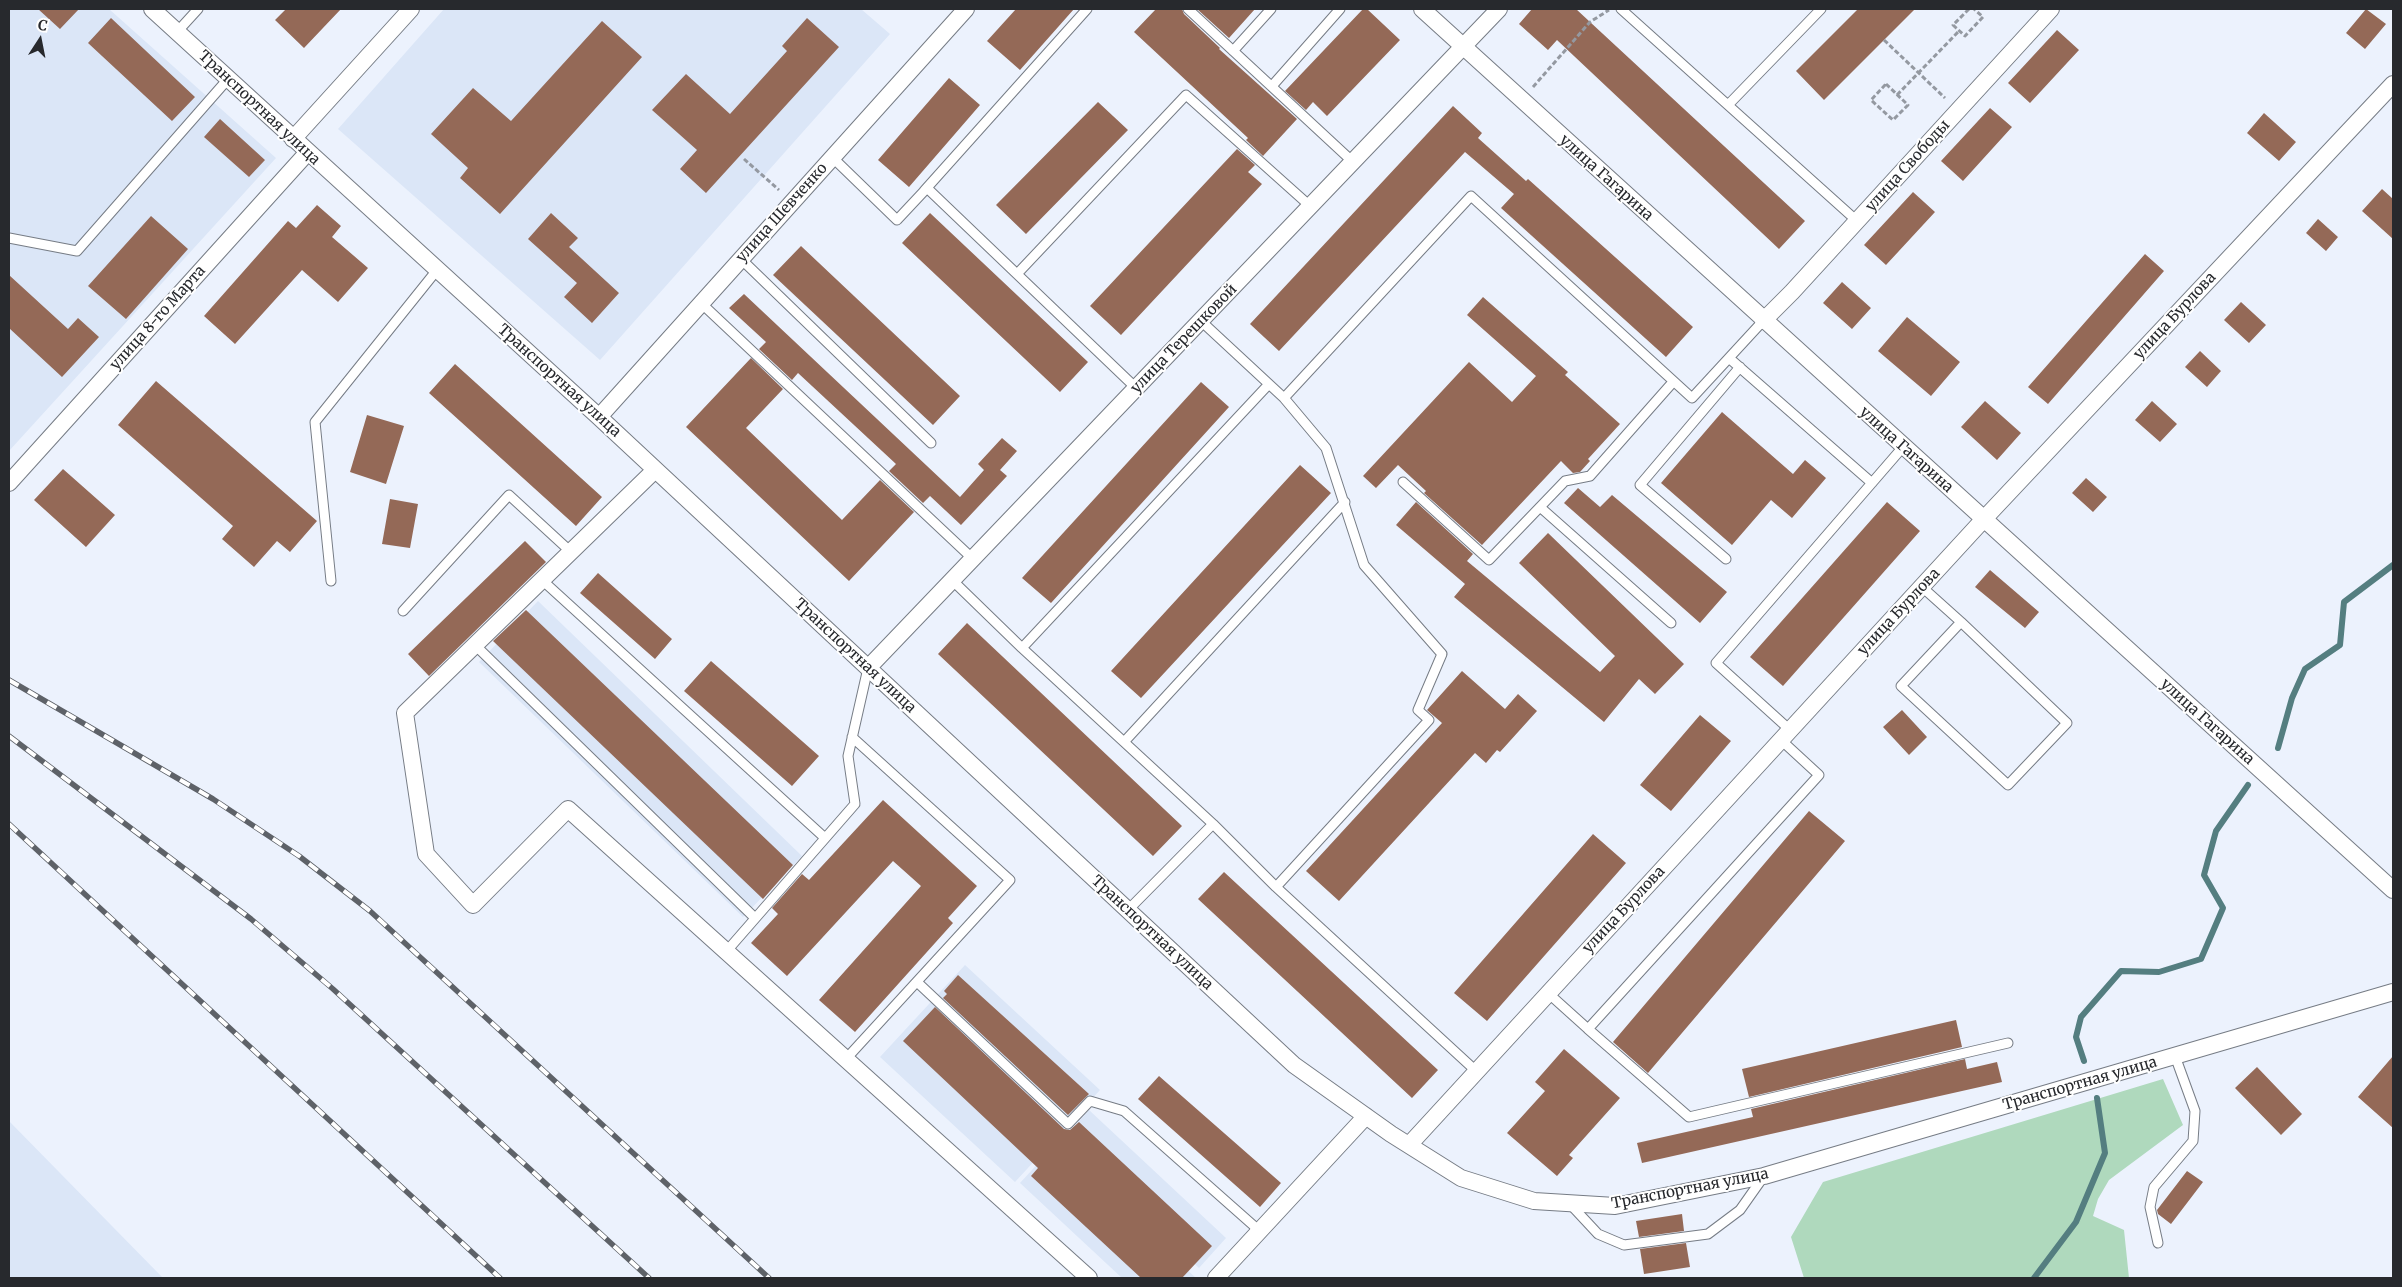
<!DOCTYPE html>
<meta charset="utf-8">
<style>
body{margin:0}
#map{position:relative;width:2402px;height:1287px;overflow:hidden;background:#ecf2fd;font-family:Merriweather,serif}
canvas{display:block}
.frame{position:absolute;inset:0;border:10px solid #27292d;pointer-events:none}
.north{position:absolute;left:15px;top:15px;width:50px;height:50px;-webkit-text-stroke:4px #fff;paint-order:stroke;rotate:11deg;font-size:14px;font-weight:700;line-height:20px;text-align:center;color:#27292d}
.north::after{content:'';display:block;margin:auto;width:18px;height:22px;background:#27292d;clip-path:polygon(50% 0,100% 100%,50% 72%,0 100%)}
</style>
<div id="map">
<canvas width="2402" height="1287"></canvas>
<div class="frame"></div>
<div class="north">С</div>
</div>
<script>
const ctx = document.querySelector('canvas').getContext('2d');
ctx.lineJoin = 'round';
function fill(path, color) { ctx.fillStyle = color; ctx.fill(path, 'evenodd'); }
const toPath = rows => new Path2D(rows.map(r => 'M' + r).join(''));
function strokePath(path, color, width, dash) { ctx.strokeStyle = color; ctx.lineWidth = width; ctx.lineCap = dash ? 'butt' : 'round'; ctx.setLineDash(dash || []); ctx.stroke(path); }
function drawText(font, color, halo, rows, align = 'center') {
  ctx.font = font + ' Merriweather,serif'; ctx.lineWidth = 4; ctx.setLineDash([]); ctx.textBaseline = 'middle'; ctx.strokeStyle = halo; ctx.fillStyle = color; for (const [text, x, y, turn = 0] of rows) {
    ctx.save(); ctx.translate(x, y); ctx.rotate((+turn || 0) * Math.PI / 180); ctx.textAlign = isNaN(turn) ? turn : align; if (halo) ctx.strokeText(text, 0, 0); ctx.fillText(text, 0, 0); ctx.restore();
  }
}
fill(toPath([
 [9,9,109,9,276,158,9,451],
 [444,9,861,9,890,34,600,360,338,129],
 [538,601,802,856,743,917,479,662],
 [965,965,1100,1090,1015,1182,880,1057],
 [1089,1110,1226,1238,1199,1268,1062,1140],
 [9,1121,163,1278,9,1278],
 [1054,1146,1196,1278,1122,1278,1020,1183]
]), '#dbe6f7');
fill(toPath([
 [2163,1079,2183,1125,2109,1180,2098,1199,2093,1216,2124,1230,2129,1278,1804,1278,1791,1237,1823,1182]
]), '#afd9bd');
strokePath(toPath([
 [2278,748,2292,698,2305,669,2340,645,2344,602,2393,565],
 [2084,1061,2076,1037,2081,1017,2121,971,2159,972,2201,959,2223,908,2204,875,2216,831,2248,785],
 [2034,1278,2076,1222,2105,1153,2097,1098]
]), '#547e80', 6);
fill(toPath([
 [38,9,79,9,60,29],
 [286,9,341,9,304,48,275,20],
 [1016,9,1074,9,1020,70,987,41],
 [1156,9,1182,9,1184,14,1220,48,1219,49,1297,119,1263,156,1246,140,1248,138,1134,32],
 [1197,9,1255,9,1229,38],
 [1363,9,1367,9,1400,40,1327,116,1313,102,1306,110,1285,91],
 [1532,9,1576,9,1805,221,1779,249,1557,40,1548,50,1519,24],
 [1858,9,1915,9,1824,100,1796,71],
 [2366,9,2386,24,2365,49,2346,33],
 [111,18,195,97,172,121,88,43],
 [807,18,839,47,706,193,680,169,697,150,652,110,686,74,730,114,787,51,782,46],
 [602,21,642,57,500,214,460,178,468,168,431,134,473,88,511,121],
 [2057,30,2079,50,2030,103,2008,83],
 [949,78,980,105,909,187,878,160],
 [1098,102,1128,130,1026,234,996,205],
 [1453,106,1482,133,1478,138,1526,181,1528,179,1693,327,1666,357,1501,208,1514,194,1465,152,1279,351,1250,324],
 [1990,108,2012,127,1963,181,1941,161],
 [2264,113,2296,142,2279,161,2247,133],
 [220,119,265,160,249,177,204,137],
 [1237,149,1255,165,1248,172,1262,184,1121,335,1090,306],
 [2382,189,2393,199,2393,239,2362,211],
 [1913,192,1935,212,1886,265,1864,245],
 [317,205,341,226,332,237,368,268,338,302,302,270,235,344,204,316,288,221,296,228],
 [551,213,578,238,569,247,619,293,592,323,564,297,577,283,528,239],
 [930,213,1088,362,1060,392,902,243],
 [151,216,188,249,126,319,88,286],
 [2318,219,2338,237,2326,251,2306,233],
 [801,246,960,396,933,425,773,275],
 [2145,254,2164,271,2048,404,2028,387],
 [9,275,68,329,78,318,99,337,62,377,9,328],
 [1842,282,1871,308,1852,329,1823,303],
 [744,294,960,497,984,470,978,464,1002,438,1017,451,1000,470,1007,476,961,525,930,496,923,503,889,471,896,464,798,373,792,380,759,349,766,342,729,308],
 [1483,297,1568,372,1565,375,1620,424,1588,459,1590,461,1580,472,1573,473,1561,461,1482,545,1424,493,1426,491,1398,465,1376,488,1363,476,1469,362,1512,402,1536,376,1467,315],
 [2241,302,2266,325,2249,343,2224,320],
 [1907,317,1960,362,1931,396,1878,351],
 [2200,351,2221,371,2207,387,2185,367],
 [751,358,783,389,746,428,842,520,880,480,914,512,849,581,686,427],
 [455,364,602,497,576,526,429,393],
 [156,381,317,521,290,552,277,541,254,567,222,539,233,526,118,425],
 [1201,382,1229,407,1051,603,1022,578],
 [1985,401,2021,433,1997,460,1961,427],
 [2152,401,2177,424,2160,442,2135,420],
 [1722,412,1793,474,1805,460,1826,478,1792,518,1771,500,1732,545,1661,483],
 [367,415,404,426,386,484,350,472],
 [1300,465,1331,493,1141,698,1111,671],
 [63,469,115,515,86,547,34,500],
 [2086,478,2107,497,2093,512,2072,493],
 [1578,488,1600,507,1612,495,1727,592,1700,623,1564,503],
 [390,499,418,504,410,548,382,544],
 [1416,502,1473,554,1467,561,1600,672,1615,656,1519,563,1548,533,1684,664,1655,694,1639,679,1604,722,1454,597,1465,584,1396,525],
 [1887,502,1920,531,1783,686,1750,657],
 [525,541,546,562,429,676,408,654],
 [1990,570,2039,612,2025,628,1975,587],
 [598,573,672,639,655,659,580,593],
 [526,610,793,865,763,899,493,641],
 [967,623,1182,826,1153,856,938,654],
 [711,661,819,756,792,786,684,691],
 [1462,671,1505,709,1518,694,1537,711,1500,752,1497,750,1486,763,1475,753,1339,901,1306,871,1442,723,1427,710],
 [1902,710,1927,737,1909,755,1883,727],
 [1700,715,1731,741,1671,811,1640,785],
 [883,800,977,886,948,918,953,923,855,1032,819,1000,921,886,893,861,787,976,751,943,778,914,772,908,802,874,809,880],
 [1809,811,1845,841,1648,1073,1613,1042],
 [1593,834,1626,863,1487,1021,1454,993],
 [1224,872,1438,1070,1412,1098,1198,899],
 [958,975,1089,1094,1068,1115,943,998,947,994,944,991],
 [935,1007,1064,1129,1070,1130,1079,1122,1212,1246,1182,1278,1141,1278,1031,1176,1038,1168,903,1041],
 [1956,1020,1962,1047,1749,1097,1742,1069],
 [1564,1049,1620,1098,1569,1155,1573,1158,1557,1176,1507,1133,1545,1091,1535,1082],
 [2393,1056,2393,1128,2358,1097],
 [1965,1059,1967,1069,1997,1062,2002,1082,1642,1163,1637,1143,1753,1117,1751,1109],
 [2257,1067,2302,1114,2281,1135,2235,1088],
 [1159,1076,1281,1183,1260,1207,1138,1099],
 [2187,1171,2203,1182,2171,1224,2158,1214,2157,1210],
 [1682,1214,1684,1231,1639,1237,1636,1221],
 [1686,1243,1690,1267,1644,1274,1640,1249]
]), '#946957');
const service = toPath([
 [1188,9,1353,162],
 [1621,9,1857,221],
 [177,32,198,9],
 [1233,51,1271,9],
 [1272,86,1340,9],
 [1728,105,1821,9],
 [832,157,897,220,927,188,1136,388],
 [924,191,1087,9],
 [9,238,77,251,228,79],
 [741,259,931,443],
 [1017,274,1186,95,1310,206],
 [701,303,973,559],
 [1201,321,1284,398,1471,196,1692,398,1763,321],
 [1729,358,1872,483],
 [1403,482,1489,560,1565,481,1590,476,1673,382],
 [1540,507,1671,623],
 [1726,559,1640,485,1740,367],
 [542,580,825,838],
 [952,580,1022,648,1269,384],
 [331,581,315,422,437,270],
 [1922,587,1961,622,2067,723,2008,785,1901,686,1961,622],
 [403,611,509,495,571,552],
 [475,645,755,918],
 [1022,648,1213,824,1276,887,1476,1071],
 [1790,730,1716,663,1903,447],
 [1124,742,1345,502],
 [1276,887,1429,720,1418,710,1442,654,1364,565,1326,448,1284,398],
 [1128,910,1213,824],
 [725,953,855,804,848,756,868,668],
 [917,982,1068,1124,1090,1101,1124,1111,1254,1226,1257,1234],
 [1548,993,1588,1029,1819,775,1781,740],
 [1588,1029,1689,1117,2008,1043],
 [845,1060,1010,880,852,737],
 [1571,1205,1598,1234,1624,1245,1708,1234,1740,1210,1764,1176],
 [2158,1243,2150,1207,2154,1187,2193,1141,2195,1111,2175,1056]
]);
const minor = toPath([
 [152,9,599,417,1294,1065,1391,1134,1461,1178,1534,1201,1615,1206,1764,1176,2393,992],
 [1422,9,2393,890],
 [293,139,411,9],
 [1763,321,1792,292,2051,9],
 [599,417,966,9],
 [655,470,405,713,426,854,473,905,568,809,1089,1278],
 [9,483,308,152],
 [868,668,1499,9],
 [1409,1145,1983,520,2393,84],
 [1216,1278,1366,1116]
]);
strokePath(service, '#767c85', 11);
strokePath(minor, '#767c85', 18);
strokePath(toPath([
 [1969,9,1953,25,1965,36,1983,17,1974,9],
 [1884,40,1945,98],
 [1886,84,1908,105,1893,120,1871,100,1886,84],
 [1533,87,1590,22,1609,10],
 [1897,95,1959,31],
 [744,159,779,190]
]), '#9499a1', 3, [5, 2.5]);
strokePath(service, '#fff', 9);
strokePath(minor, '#fff', 16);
const rail = toPath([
 [9,680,213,799,299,856,370,911,769,1278],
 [9,736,251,919,333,989,649,1278],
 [9,824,500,1278]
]);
strokePath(rail, '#5e6268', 5.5);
strokePath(rail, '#fff', 4, [11]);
drawText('15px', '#27292d', '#fff', [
 ["Транспортная улица",259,108,43],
 ["улица Свободы",1908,166,-48],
 ["улица Гагарина",1606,178,42],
 ["улица Шевченко",782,213,-48],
 ["улица Бурлова",2175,316,-47],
 ["улица 8-го Марта",158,318,-48],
 ["улица Терешковой",1184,339,-46],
 ["Транспортная улица",559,381,42],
 ["улица Гагарина",1906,450,42],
 ["улица Бурлова",1899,612,-47],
 ["Транспортная улица",855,656,43],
 ["улица Гагарина",2207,722,42],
 ["улица Бурлова",1624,910,-47],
 ["Транспортная улица",1152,933,43],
 ["Транспортная улица",2080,1084,-16],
 ["Транспортная улица",1690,1189,-11]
]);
</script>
